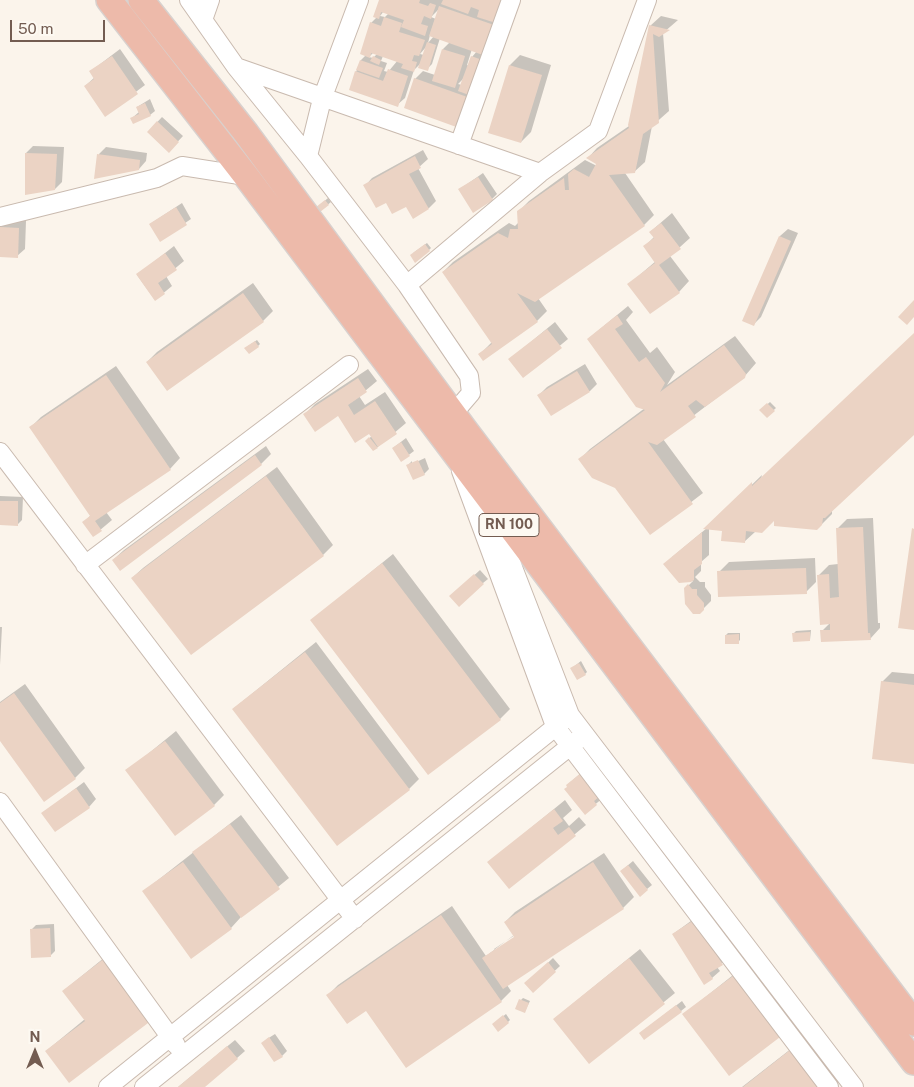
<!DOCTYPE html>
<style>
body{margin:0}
#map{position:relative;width:914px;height:1087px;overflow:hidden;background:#fbf4eb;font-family:"Public Sans",sans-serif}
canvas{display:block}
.north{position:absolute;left:10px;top:1027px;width:50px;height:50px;-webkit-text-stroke:4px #fdf9f2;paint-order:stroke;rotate:0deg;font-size:14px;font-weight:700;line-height:20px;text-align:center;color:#735c51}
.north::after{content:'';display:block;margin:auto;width:18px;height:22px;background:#735c51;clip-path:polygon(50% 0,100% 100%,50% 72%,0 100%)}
.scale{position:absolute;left:10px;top:20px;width:95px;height:22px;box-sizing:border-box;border:2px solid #735c51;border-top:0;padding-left:6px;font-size:15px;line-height:18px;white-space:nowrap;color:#735c51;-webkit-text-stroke:4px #fdf9f2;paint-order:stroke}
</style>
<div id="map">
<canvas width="914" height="1087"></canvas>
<div class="north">N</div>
<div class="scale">50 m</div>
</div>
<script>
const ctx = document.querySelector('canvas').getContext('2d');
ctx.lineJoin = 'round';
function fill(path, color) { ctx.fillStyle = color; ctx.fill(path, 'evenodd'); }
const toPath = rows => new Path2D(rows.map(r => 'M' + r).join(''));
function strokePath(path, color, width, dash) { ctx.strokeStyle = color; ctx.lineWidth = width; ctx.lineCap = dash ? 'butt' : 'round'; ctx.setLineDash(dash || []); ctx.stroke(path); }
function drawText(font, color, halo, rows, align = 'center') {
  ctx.font = font + ' "Public Sans",sans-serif'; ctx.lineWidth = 5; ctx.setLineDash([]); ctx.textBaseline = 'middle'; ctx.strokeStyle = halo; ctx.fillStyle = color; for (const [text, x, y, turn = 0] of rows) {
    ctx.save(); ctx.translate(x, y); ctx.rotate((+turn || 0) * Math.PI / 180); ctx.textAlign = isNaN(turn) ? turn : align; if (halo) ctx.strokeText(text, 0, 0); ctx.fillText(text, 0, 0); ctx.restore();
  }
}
fill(toPath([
 [381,0,508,0,466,119,415,79,423,71,435,75,443,49,450,42,440,38,432,64,427,69,421,63,414,70,405,98,397,105,356,72,361,60,366,55,371,23,377,17],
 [440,8,436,19,431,17],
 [384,11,389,13,385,17,380,16],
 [430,35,434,36,428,43],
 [426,47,424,55,420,54],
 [472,49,477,51,472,57,469,66,467,65],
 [373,53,377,54,373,58,369,57],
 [383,56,398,60,388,72,384,71,387,63,381,61],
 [465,77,462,85,458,84],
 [661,16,678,20,663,33,669,111,652,126,645,162,634,172,625,173,654,215,644,225,538,298,547,311,537,321,480,354,492,342,443,272,453,262,509,223,515,226,519,222,518,212,529,201,585,160,597,166,598,163,588,158,597,148,629,126,650,26],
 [120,49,145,85,105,115,85,86,95,77,91,71],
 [520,55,551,65,531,132,521,142,510,65],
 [150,99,155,111,150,115,132,118,139,112,137,107],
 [162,117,183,136,169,151,148,132],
 [33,146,64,147,62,182,55,189,26,153],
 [106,147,147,153,146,161,139,169,95,178,99,154],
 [423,150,428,159,418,168,436,201,429,208,386,201,365,186,372,178],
 [483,173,497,194,492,199,460,189],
 [328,198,331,202,321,210,320,205],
 [182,203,191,219,160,240,150,224],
 [672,213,690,238,670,256,689,281,679,292,629,284,656,261,645,246,654,237,650,232],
 [0,220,26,221,25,249,17,256,0,256],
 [788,229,798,233,761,317,753,325,780,236],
 [427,243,431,248,429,250,413,253],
 [174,246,184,261,166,276,172,286,155,300,137,275],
 [253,283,273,311,263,321,147,362,157,352],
 [628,306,633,312,626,320,650,353,657,347,675,372,667,385,735,336,756,363,744,377,663,439,703,493,651,533,616,487,580,459,590,449,645,408,588,339],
 [555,322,568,339,523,376,510,359],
 [914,335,914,433,832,510,832,514,817,529,776,518,755,532,744,542,723,530,709,528,709,555,701,562,701,571,695,577,700,582,705,582,705,587,711,595,711,601,703,609,685,589,693,581,679,581,672,557,707,528,762,475,761,479],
 [257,340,260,344,258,346,248,346],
 [585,364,597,384,590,391,539,395,547,387],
 [116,366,180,458,170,469,106,512,112,520,93,536,84,522,91,515,31,427,41,417],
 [368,369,377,381,359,396,365,405,385,392,406,423,374,450,366,441,372,436,369,432,338,415,305,414,315,404],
 [770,402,776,408,767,416,761,410],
 [406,438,414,451,402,460,393,448],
 [266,446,271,454,261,464,120,569,113,560,124,550],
 [425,458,429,469,424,474,408,465,412,461,412,464],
 [277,467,333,545,323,555,132,578,143,568],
 [0,496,23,497,22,520,17,525,0,524],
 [873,518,878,623,880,623,880,628,870,639,822,631,830,623,819,575,829,565,838,564,837,529,847,519],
 [393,554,510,709,500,719,312,620],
 [815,558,816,582,806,592,719,572,729,562],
 [480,570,488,579,483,583,456,592],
 [0,627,2,627,0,665],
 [811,630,810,640,794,633,796,631],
 [728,633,740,633,740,640,738,642,726,635],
 [316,642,419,779,409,789,233,709],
 [581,661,587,672,585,674,572,668],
 [892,672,914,674,914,763,882,682],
 [25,684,85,768,75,778,0,739,0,702],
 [176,731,224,795,214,805,127,771],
 [589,766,604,797,585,813,567,785],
 [84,782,96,799,89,807,43,813],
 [565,800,572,810,563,818,569,826,579,817,586,825,509,888,489,862],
 [241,815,289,878,241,917,231,928,191,957,144,891],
 [604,853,634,897,623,908,507,985,511,991,501,1001,366,1010,328,995,338,985,452,906,486,956,514,935,505,922,515,912],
 [518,933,520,935,494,952,494,949],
 [633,861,652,885,647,889,621,871],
 [702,913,729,956,717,967,720,971,712,978,673,934],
 [54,924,55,951,50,956,31,930,36,925],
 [115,949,161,1009,151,1019,46,1051,85,1019,63,991],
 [640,949,675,993,589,1063,554,1019],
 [553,958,560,966,533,991,531,979],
 [747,964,793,1023,783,1033,684,1014],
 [523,998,530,1001,525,1011,521,1000],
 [682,1001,686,1007,681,1011,640,1033],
 [506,1014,510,1020,508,1022,496,1022],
 [275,1034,287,1051,282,1056,267,1039],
 [235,1040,245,1051,237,1058,203,1087,178,1087],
 [801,1041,837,1087,742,1087]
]), '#0003');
fill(toPath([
 [379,0,420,0,419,3,428,6,430,3,436,5,431,19,424,16,421,24,428,26,425,36,401,27,404,20,381,12,379,19,373,17],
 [443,0,504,0,496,23,477,17,479,10,471,7,468,14,441,4],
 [439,6,494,25,483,55,429,36],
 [384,17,402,23,399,32,425,40,419,56,414,55,412,61,417,62,414,72,401,68,403,64,371,53,370,58,360,54,370,22,381,26],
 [649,25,670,30,659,37,653,34,659,123,643,134,635,173,609,175,645,226,535,302,517,293,538,322,483,361,478,354,492,344,442,272,498,233,508,238,510,229,518,229,517,211,564,178,565,190,569,190,568,174,574,169,589,177,596,164,586,158,629,128,628,125],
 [427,42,436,45,428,71,418,68],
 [442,49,465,56,455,88,432,81],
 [112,56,138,94,105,117,84,86,94,79,89,71],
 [373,56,381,60,379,65,370,61],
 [471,56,485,61,472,96,458,91],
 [360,60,383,68,379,78,356,70],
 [509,65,542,75,521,143,488,133],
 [388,69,408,76,398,107,349,90,355,71,383,81],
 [414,78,470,98,459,128,404,108],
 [145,103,151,116,133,124,130,118,139,114,136,107],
 [157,121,179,142,169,153,147,132],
 [25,153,57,154,55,190,25,195],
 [97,154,140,160,139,170,94,179],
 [415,156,421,168,409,174,429,209,413,219,406,207,392,214,386,203,376,208,363,185],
 [478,177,493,200,473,213,458,189],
 [325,200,329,205,320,212,316,207],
 [176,207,187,225,160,242,149,224],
 [661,223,681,249,659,265,680,293,650,314,627,284,655,263,643,246,654,238,649,232],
 [0,227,19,228,18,258,0,257],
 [779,236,791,241,754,326,742,321],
 [425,244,430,251,415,263,410,255],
 [165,253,177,270,158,283,165,294,155,301,136,274],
 [243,293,264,322,167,391,146,362],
 [914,300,914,317,907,325,898,317],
 [617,315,623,324,615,329,639,362,646,357,665,383,660,392,724,345,746,374,745,378,705,407,696,400,688,406,696,417,657,445,648,442,693,504,650,535,615,488,592,478,578,459,645,410,636,407,587,339],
 [547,329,562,348,523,378,508,359],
 [914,333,914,435,825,518,823,518,822,525,817,530,774,526,774,521,762,533,746,531,745,543,721,541,722,531,703,529,752,482,752,486],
 [255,341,259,347,249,354,244,348],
 [577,371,590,392,551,416,537,395],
 [106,375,171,470,95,521,102,531,93,537,82,522,90,516,29,427],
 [358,378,367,392,348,405,354,415,375,401,397,434,378,447,369,434,355,443,338,416,315,432,303,414],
 [767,403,775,411,767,418,759,410],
 [369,437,378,448,373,451,365,441],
 [401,442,410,456,401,462,392,448],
 [255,455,262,465,120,571,112,560],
 [418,460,425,475,413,480,406,465],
 [266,476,324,556,191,655,131,578],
 [0,501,18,501,18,526,0,525],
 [863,527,868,633,870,633,871,640,821,642,820,630,830,630,830,624,820,625,817,575,829,574,830,598,839,597,836,528],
 [912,528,914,529,914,630,898,628],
 [702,532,702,564,694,570,694,580,691,582,679,583,663,564],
 [382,563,501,720,428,775,310,620],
 [806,568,807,594,718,597,717,571],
 [474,574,484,584,459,607,449,596],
 [688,584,692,589,697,589,697,595,704,603,704,610,700,614,693,614,685,604,684,588],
 [810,632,810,641,793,642,792,633],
 [739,634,739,644,725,644,725,635],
 [305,652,410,790,337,846,232,709],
 [579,663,586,675,577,680,570,668],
 [881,681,914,685,914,764,872,759],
 [14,693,76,779,44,802,0,741,0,703],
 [165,741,215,806,175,836,125,770],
 [581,773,600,796,594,801,597,805,585,815,564,789,567,787,566,785],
 [76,788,90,808,55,832,41,813],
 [554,809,563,821,553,828,558,835,569,827,576,836,509,889,487,862],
 [230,824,280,889,241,918,192,852],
 [183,862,232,929,191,959,142,891],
 [593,862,624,909,503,989,482,958,514,937,504,922],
 [628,865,648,890,640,897,620,871],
 [441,915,502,1002,406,1068,366,1011,347,1024,326,995],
 [694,920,723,965,709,973,713,979,704,985,672,934],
 [50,928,51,957,31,958,30,929],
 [105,958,152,1020,69,1083,45,1051,85,1021,62,991],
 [629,958,665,1004,589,1064,553,1019],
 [548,962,556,972,533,993,524,983],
 [737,973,784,1034,729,1076,682,1014],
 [519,999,529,1003,525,1013,515,1009],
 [676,1005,682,1012,644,1040,639,1033],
 [503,1015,509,1023,498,1032,492,1024],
 [269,1037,283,1057,274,1062,261,1043],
 [227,1046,238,1059,205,1087,178,1087],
 [790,1050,819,1087,743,1087]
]), '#ebd3c4');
const minor = toPath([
 [189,0,236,67,540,173],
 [203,20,210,0],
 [236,67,308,156,407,285,469,376,471,393,453,414],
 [459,145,511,0],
 [308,156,322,99,359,0],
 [0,217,157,178,182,166,246,176],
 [407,285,540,173,598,131,647,0],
 [0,452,355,919],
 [461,471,555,726,829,1087],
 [492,513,570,715,854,1087],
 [85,565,349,365],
 [0,802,176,1045],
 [108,1087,564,720],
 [144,1087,579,739]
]);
const highway = toPath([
 [109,0,246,176,914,1062],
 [141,0,246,133,465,430,914,1023]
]);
strokePath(minor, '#c9baaf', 20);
strokePath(highway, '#d8d1ce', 28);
strokePath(minor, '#fff', 18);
strokePath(highway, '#edbaaa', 25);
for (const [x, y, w] of [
 [509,525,60]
]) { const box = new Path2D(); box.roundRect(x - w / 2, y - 11.5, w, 23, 4); ctx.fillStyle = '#fdf9f2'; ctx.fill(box); strokePath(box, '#735c51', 1); }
drawText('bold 14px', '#735c51', null, [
 ["RN 100",509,525]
]);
</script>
